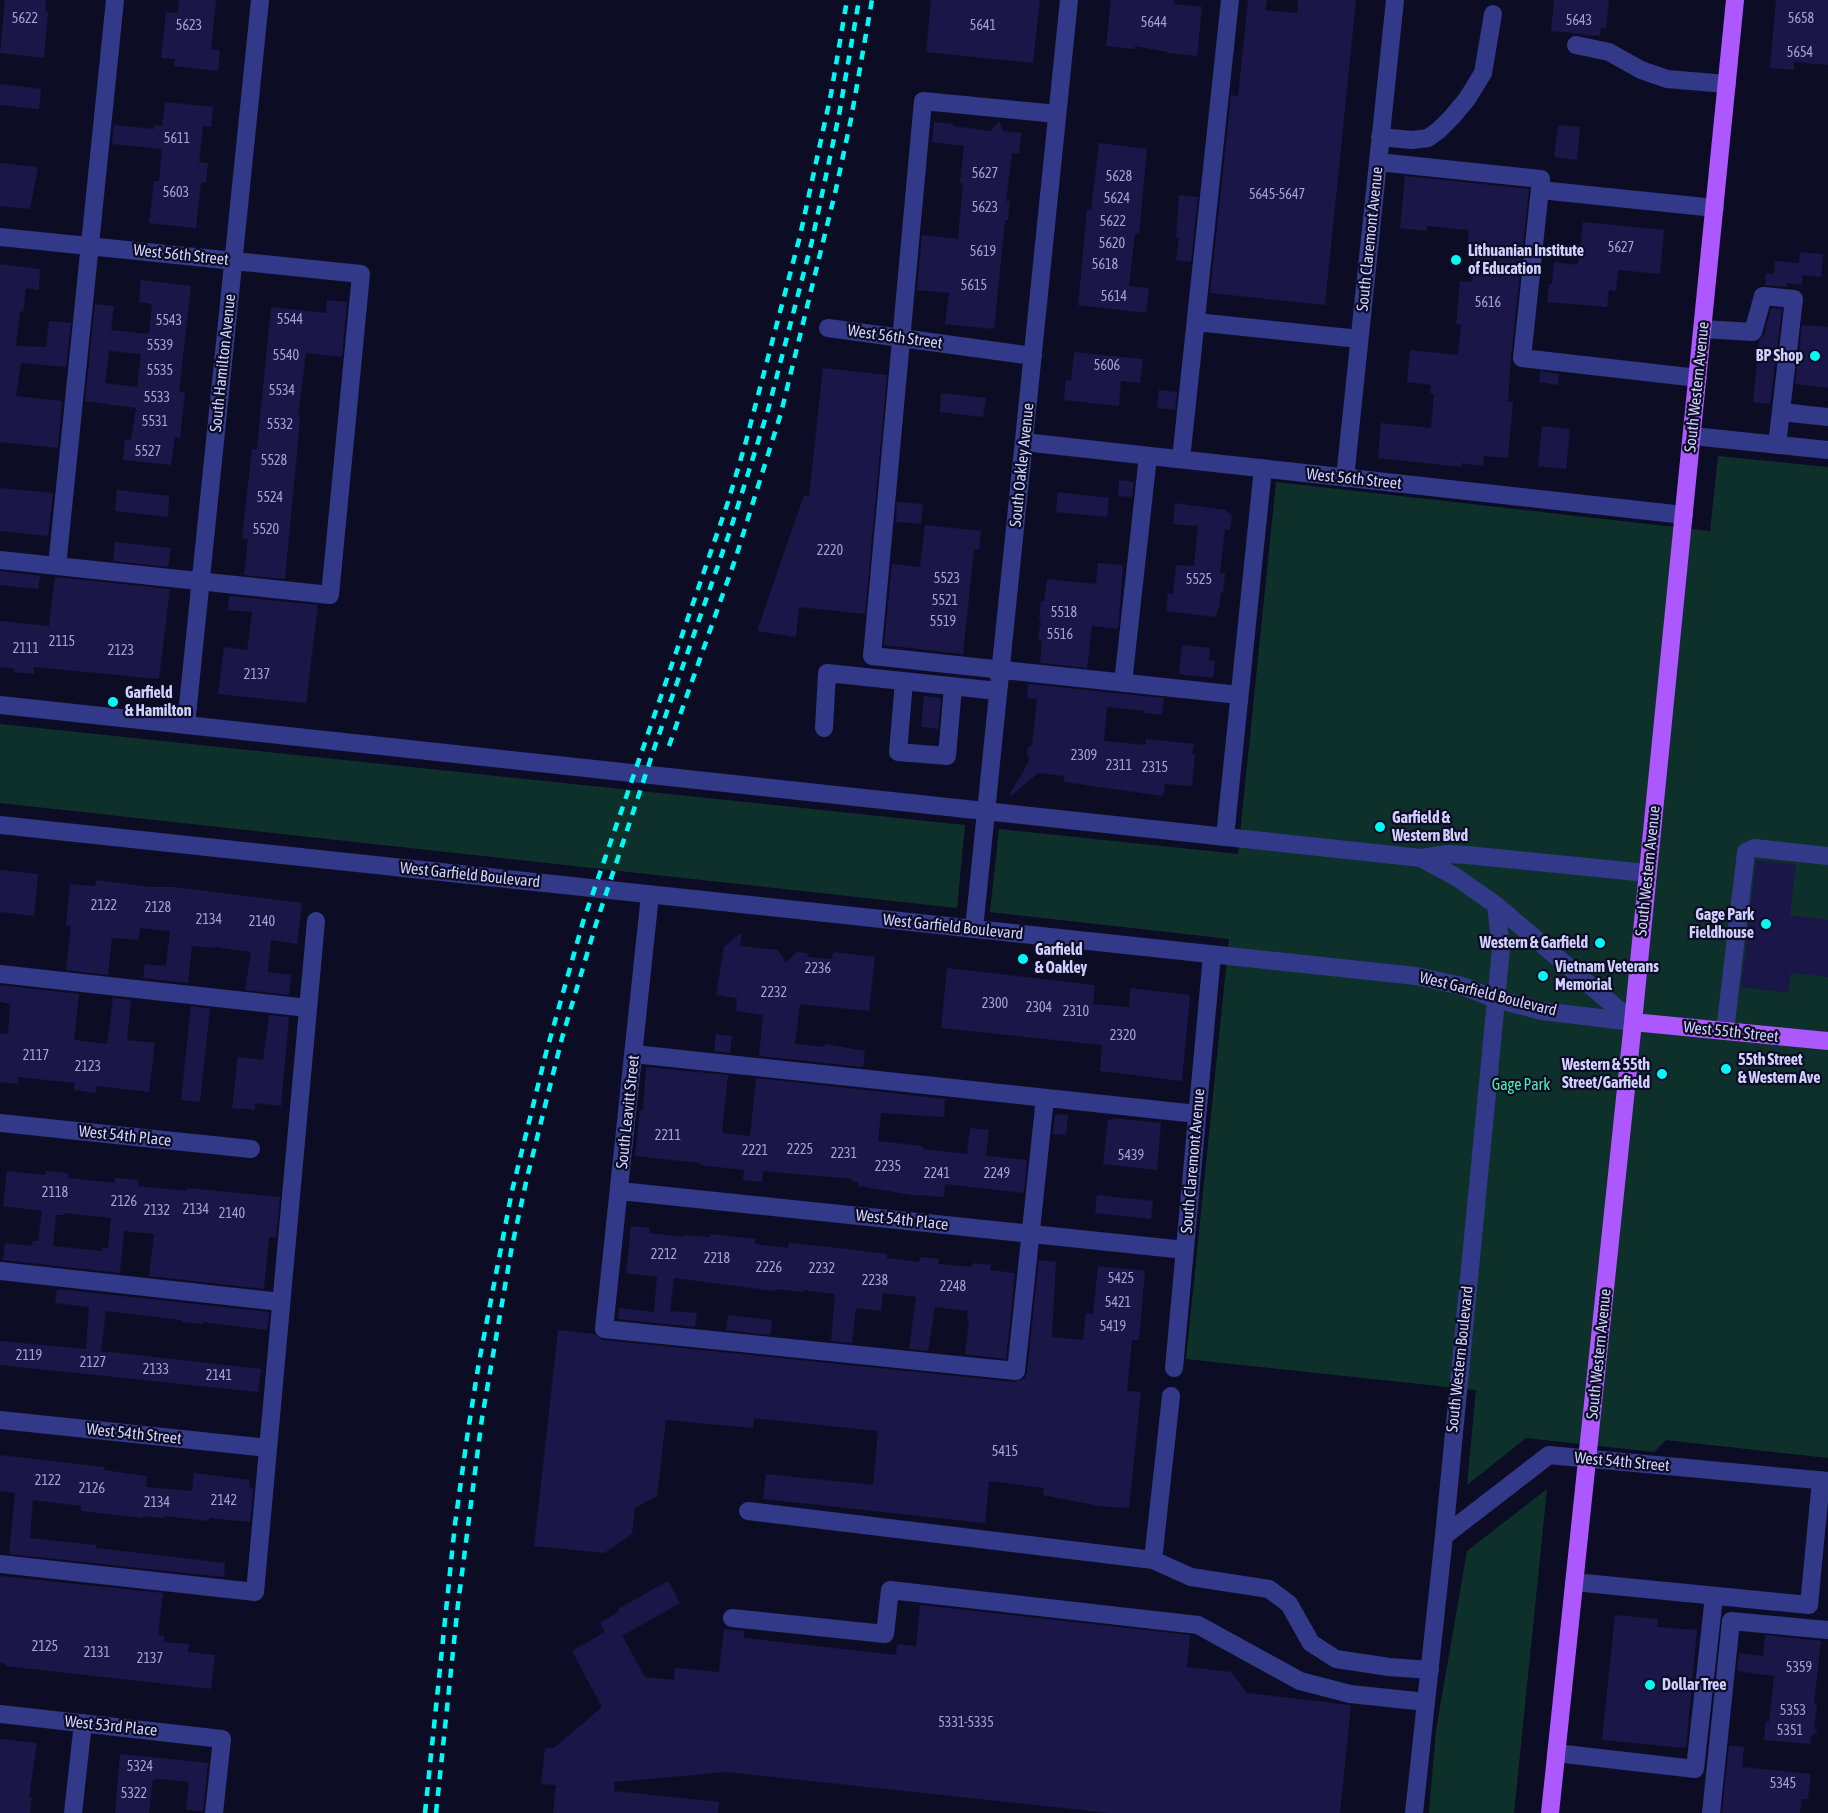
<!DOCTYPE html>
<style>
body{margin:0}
canvas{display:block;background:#0d0c25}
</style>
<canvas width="1828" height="1813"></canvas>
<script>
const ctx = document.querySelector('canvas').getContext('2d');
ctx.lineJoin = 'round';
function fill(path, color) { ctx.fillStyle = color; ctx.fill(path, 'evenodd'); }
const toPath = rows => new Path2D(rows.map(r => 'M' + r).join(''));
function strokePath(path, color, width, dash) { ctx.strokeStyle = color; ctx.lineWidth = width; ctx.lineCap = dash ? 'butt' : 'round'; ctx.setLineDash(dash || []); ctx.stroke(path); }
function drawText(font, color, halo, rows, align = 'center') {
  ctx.font = font + ' "Asap Condensed",sans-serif'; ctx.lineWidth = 4.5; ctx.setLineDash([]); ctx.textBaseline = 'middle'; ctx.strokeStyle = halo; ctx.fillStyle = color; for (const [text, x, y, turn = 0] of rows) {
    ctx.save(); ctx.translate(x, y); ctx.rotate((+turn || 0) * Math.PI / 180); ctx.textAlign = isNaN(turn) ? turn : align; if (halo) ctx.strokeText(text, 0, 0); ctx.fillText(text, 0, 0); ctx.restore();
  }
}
fill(toPath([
 [1718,456,1828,467,1828,1458,1666,1440,1654,1452,1526,1438,1467,1485,1476,1390,1186,1359,1229,939,990,912,999,829,1238,854,1276,482,1710,531],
 [0,724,965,825,957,908,0,803],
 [1547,1489,1514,1813,1429,1813,1436,1730,1467,1551]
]), '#0e302b');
fill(toPath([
 [5,0,46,0,45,11,48,12,44,58,0,53],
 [179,0,216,0,211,49,220,51,218,71,174,66,175,59,161,58,166,12,178,13],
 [931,0,1040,0,1033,63,926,52],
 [1111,0,1174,0,1174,4,1202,7,1197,56,1168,53,1168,52,1135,46,1135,49,1106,46],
 [1248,0,1267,0,1265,10,1297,13,1298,0,1356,0,1325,305,1210,293,1231,95,1238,96],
 [1554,0,1609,0,1606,28,1601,28,1600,36,1551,31],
 [1776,0,1828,0,1828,65,1794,62,1794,70,1770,68],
 [0,84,41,89,39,109,0,105],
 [165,102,213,107,211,127,203,126,199,162,208,163,206,183,201,182,196,228,149,223,154,181,159,181,162,149,112,144,114,125,154,129,154,125,162,126],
 [999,121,1003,131,1021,133,1019,153,1012,153,1006,201,1010,201,1008,220,1005,220,994,329,945,324,949,293,917,290,922,235,958,239,963,183,960,183,964,146,932,142,934,122,953,124,953,126,991,131],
 [1558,125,1580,127,1577,160,1554,157],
 [1099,143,1147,149,1139,234,1135,234,1129,286,1149,288,1146,313,1078,305,1087,210,1091,210],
 [0,163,38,167,30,209,0,206],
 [1405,176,1529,189,1511,357,1508,402,1513,402,1508,458,1484,456,1483,466,1462,463,1461,467,1378,458,1381,423,1431,428,1434,394,1430,393,1431,385,1407,382,1410,350,1458,355,1461,325,1456,324,1460,281,1472,282,1476,248,1467,247,1469,230,1427,226,1427,231,1400,228],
 [1179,195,1198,197,1191,262,1176,260,1179,238,1176,238],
 [1583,222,1664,230,1660,274,1618,270,1616,291,1609,290,1607,307,1547,302,1549,284,1552,284,1554,262,1578,265],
 [1800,252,1823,254,1821,277,1803,275,1802,285,1787,283,1786,287,1765,285,1766,273,1774,274,1775,261,1799,263],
 [0,264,40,269,39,290,26,288,23,312,20,311,16,346,46,347,49,321,71,323,66,367,21,363,16,396,62,401,58,448,0,442],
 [141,280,191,286,179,392,185,392,180,438,175,437,171,465,123,460,125,439,131,440,136,408,85,401,95,304,114,306,111,330,149,334,152,304,139,302],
 [109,351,141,354,137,387,105,383],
 [327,300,347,302,342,357,306,353,298,417,300,417,297,453,285,579,244,575,248,539,242,538,252,449,257,449,271,307,326,313],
 [1771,308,1782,309,1770,404,1753,402,1759,341,1764,335],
 [1802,325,1828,327,1828,388,1795,384],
 [1074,352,1143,359,1140,383,1121,381,1119,406,1064,400,1066,380,1071,381],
 [823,368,887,375,865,614,799,607,796,637,757,631,804,495,809,496],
 [1540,371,1559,374,1558,385,1539,382],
 [1159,390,1177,392,1175,410,1157,408],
 [941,393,986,398,983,417,940,412],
 [1542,426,1570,429,1566,469,1538,466],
 [1119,480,1134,482,1132,497,1118,496],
 [0,488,53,493,48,536,0,531],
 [117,490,169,496,168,517,115,511],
 [1058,492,1109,498,1107,517,1056,512],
 [897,502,923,504,921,524,896,522],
 [1175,503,1226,510,1232,517,1230,530,1225,529,1220,573,1225,573,1223,593,1221,592,1219,607,1215,617,1166,611,1168,593,1173,594,1176,565,1194,566,1198,526,1173,524],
 [925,525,981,531,979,549,974,549,963,654,884,645,892,564,920,567],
 [115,542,171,548,168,567,113,561],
 [1098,563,1123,565,1118,629,1092,626,1087,668,1040,663,1042,641,1038,640,1041,620,1039,620,1041,601,1044,602,1047,579,1096,584],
 [0,571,40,576,38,589,0,585],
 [55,577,170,589,159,679,34,667,34,674,14,672,15,669,0,667,0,621,49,626],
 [229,596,318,605,306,703,218,694,224,647,247,650,252,612,228,610],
 [1182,645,1210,648,1209,660,1215,661,1213,678,1179,674],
 [1028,684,1164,698,1162,715,1144,713,1145,711,1107,707,1104,741,1146,745,1146,739,1194,744,1192,754,1195,755,1192,786,1165,784,1163,796,1064,782,1064,776,1038,773,1011,796,1010,794,1030,759,1027,755,1028,748,1032,745,1037,699,1027,698],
 [924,696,941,698,938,729,921,727],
 [1756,860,1796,864,1790,915,1828,920,1828,977,1791,973,1788,993,1741,987],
 [0,870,38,874,34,916,0,912],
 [96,880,150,887,174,887,302,903,297,944,271,940,268,972,291,975,289,995,245,990,251,952,216,947,216,948,192,946,188,983,143,978,145,964,166,966,170,931,140,928,138,940,112,938,108,975,66,970,71,926,66,925,70,884,95,886],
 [742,932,740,946,778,950,786,963,797,952,807,953,809,957,832,959,833,952,875,957,869,1011,800,1004,795,1044,825,1047,825,1044,865,1051,863,1067,759,1056,763,1015,736,1011,737,998,716,995,724,947],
 [947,968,1095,985,1093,1004,1129,1007,1130,988,1190,995,1182,1081,1100,1071,1102,1045,941,1028],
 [0,985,79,994,74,1040,107,1044,113,998,131,1000,127,1040,155,1043,149,1092,97,1086,96,1093,74,1090,75,1083,18,1077,18,1084,0,1082,0,1033,8,1034,10,1004,0,1002],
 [191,1006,210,1009,200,1102,181,1100],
 [269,1015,289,1017,281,1106,255,1103,255,1110,232,1108,238,1057,263,1060],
 [716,1034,732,1036,730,1053,714,1051],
 [646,1067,728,1075,722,1133,750,1136,756,1078,945,1099,944,1117,881,1113,878,1141,923,1146,923,1149,967,1154,970,1128,989,1130,986,1156,1027,1160,1024,1193,945,1184,944,1197,918,1195,918,1196,858,1186,858,1182,852,1182,853,1179,763,1171,762,1182,743,1180,744,1170,700,1165,700,1163,635,1156,640,1110,643,1110],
 [1055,1114,1068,1115,1066,1135,1053,1134],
 [1113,1118,1161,1123,1157,1170,1103,1164,1108,1119,1113,1120],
 [7,1171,46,1175,46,1171,68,1173,68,1178,115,1183,115,1178,138,1180,138,1186,187,1191,187,1188,280,1197,276,1237,269,1237,264,1289,149,1276,154,1234,124,1231,120,1273,3,1260,5,1243,32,1246,33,1241,38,1241,42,1211,3,1206],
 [64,1213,111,1218,108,1248,102,1248,102,1251,53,1246,56,1215,64,1215],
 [1097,1195,1153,1201,1151,1219,1095,1213],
 [631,1226,650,1228,649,1233,683,1237,683,1235,710,1237,710,1234,729,1236,755,1239,755,1244,788,1248,789,1243,822,1246,887,1254,887,1258,919,1262,920,1257,939,1259,938,1264,972,1267,973,1263,991,1265,990,1270,1015,1273,1006,1359,965,1354,969,1320,967,1320,968,1311,935,1307,928,1351,909,1349,916,1297,883,1293,881,1311,856,1308,852,1343,831,1341,835,1294,803,1290,803,1292,776,1289,775,1291,674,1278,670,1311,697,1313,695,1327,618,1319,619,1308,654,1312,657,1277,626,1273],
 [1039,1260,1056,1262,1052,1337,1083,1340,1086,1313,1093,1314,1098,1266,1145,1271,1139,1340,1132,1340,1127,1391,1141,1392,1129,1508,1099,1506,1043,1495,1044,1488,989,1481,985,1523,763,1499,766,1474,873,1485,878,1431,754,1418,753,1428,666,1420,657,1496,635,1508,632,1534,604,1553,534,1546,558,1330,594,1334,603,1340,1015,1382,1025,1378,1027,1372],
 [57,1289,269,1312,267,1330,203,1322,203,1324,182,1322,182,1320,106,1311,101,1351,261,1369,258,1392,0,1365,0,1341,86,1349,89,1307,55,1303],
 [728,1315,772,1320,770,1335,726,1330],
 [0,1455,104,1467,104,1470,147,1476,146,1487,192,1491,194,1473,250,1480,249,1487,253,1488,250,1522,209,1518,209,1521,165,1516,165,1518,143,1516,142,1518,81,1511,81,1506,33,1500,30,1538,96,1545,96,1548,225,1563,224,1577,9,1554,15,1493,0,1491],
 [0,1576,163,1593,158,1635,164,1636,164,1642,189,1644,188,1652,215,1655,211,1689,5,1666,6,1664,0,1663],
 [668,1581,680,1603,622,1636,645,1677,674,1680,675,1668,719,1672,724,1629,744,1631,744,1638,896,1655,897,1644,916,1646,920,1605,1190,1635,1187,1667,1231,1672,1247,1693,1351,1705,1340,1813,1110,1813,727,1772,614,1782,614,1791,719,1802,718,1813,553,1813,556,1785,541,1784,545,1748,554,1748,602,1707,572,1651,605,1632,600,1623,620,1611,618,1609],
 [1615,1615,1658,1619,1657,1627,1697,1630,1686,1748,1602,1740],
 [1765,1635,1821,1641,1814,1704,1817,1704,1814,1728,1818,1731,1811,1736,1810,1744,1764,1740,1766,1721,1769,1722,1774,1676,1737,1671,1739,1653,1763,1656],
 [0,1739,37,1743,29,1797,32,1797,30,1813,0,1813],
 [1729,1745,1744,1747,1742,1767,1811,1774,1808,1799,1802,1799,1800,1813,1722,1813],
 [120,1754,208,1763,203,1811,186,1810,189,1782,160,1779,153,1780,149,1813,115,1813]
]), '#1a1648');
strokePath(toPath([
 [1576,45,1609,52,1641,70,1667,79,1727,84],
 [1057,114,923,101,872,656,1239,695],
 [1380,137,1412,140,1428,138,1439,130,1452,117,1467,99,1483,73,1493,14],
 [1378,162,1541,179,1522,358,1698,378],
 [1540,190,1715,208],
 [0,237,361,274,330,595,0,560],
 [1196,322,1359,339],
 [828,328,1033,356],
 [1703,329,1753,332,1763,296,1794,299,1777,445],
 [1781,412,1828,417],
 [1693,436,1828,450],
 [1024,442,1684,515],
 [1181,459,1230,0],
 [1345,478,1395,0],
 [57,566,115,0],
 [904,682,898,752,947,756,953,687],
 [1123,683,1148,456],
 [0,705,1421,858,1448,854,1467,855,1647,873],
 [186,725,260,0],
 [824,728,827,673,998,691],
 [0,825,1416,976,1462,986,1496,999,1542,1011,1633,1022],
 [1225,837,1263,468],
 [1421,858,1456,877,1496,905,1633,1022],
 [650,895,604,1329,1016,1371,1045,1098],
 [974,929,1069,0],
 [0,974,308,1008],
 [1725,1031,1746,852,1754,848,1828,856],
 [634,1054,1197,1114],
 [0,1123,251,1149],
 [620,1191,1185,1250],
 [0,1271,281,1302],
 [1174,1368,1212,955],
 [0,1420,268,1448],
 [748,1511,1153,1560,1191,1577,1269,1589,1289,1604,1311,1643,1336,1659,1389,1667,1430,1670],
 [1444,1536,1549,1455,1828,1481],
 [1153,1560,1171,1396],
 [0,1564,255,1592,316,921],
 [1574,1582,1809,1605,1821,1480],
 [732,1618,885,1634,890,1590,1198,1625,1300,1681,1350,1694,1426,1702],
 [0,1714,222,1739,214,1813],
 [1556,1753,1695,1769,1714,1596],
 [73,1813,83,1723],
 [1414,1813,1444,1536,1501,949,1496,905],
 [1711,1813,1731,1621,1828,1630]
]), '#323989', 18);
strokePath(toPath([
 [1633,1022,1828,1041],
 [1550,1813,1633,1022,1735,0]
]), '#ad57ff', 18);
strokePath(toPath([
 [669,746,735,560,781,413,836,189,851,119,872,0],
 [425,1813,455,1524,468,1431,479,1362,512,1191,546,1053,583,922,728,502,745,445,800,236,831,94,847,0],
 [436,1813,458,1604,482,1418,512,1246,527,1178,562,1038,596,924,656,743,730,531,768,410,812,241,839,115,859,0]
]), '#00fbf7', 4.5, [9, 8]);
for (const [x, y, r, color] of [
 [1456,260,6,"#00fbf7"],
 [1815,356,6,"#00fbf7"],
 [113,702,6,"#00fbf7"],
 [1380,827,6,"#00fbf7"],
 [1766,924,6,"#00fbf7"],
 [1600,943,6,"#00fbf7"],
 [1023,959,6,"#00fbf7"],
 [1543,976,6,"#00fbf7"],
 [1726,1069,6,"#00fbf7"],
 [1662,1074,6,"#00fbf7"],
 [1650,1685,6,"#00fbf7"]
]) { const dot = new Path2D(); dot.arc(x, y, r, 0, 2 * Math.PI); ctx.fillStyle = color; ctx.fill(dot); strokePath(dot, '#0d0c25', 2); }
drawText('14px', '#a2a2d1', null, [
 ["5622",25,19],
 ["5658",1801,19],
 ["5643",1579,21],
 ["5644",1154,23],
 ["5623",189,26],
 ["5641",983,26],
 ["5654",1800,53],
 ["5611",177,139],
 ["5627",985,174],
 ["5628",1119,177],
 ["5603",176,193],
 ["5645-5647",1277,195],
 ["5624",1117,199],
 ["5623",985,208],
 ["5622",1113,222],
 ["5620",1112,244],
 ["5627",1621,248],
 ["5619",983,252],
 ["5618",1105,265],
 ["5615",974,286],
 ["5614",1114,297],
 ["5616",1488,303],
 ["5544",290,320],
 ["5543",169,321],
 ["5539",160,346],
 ["5540",286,356],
 ["5606",1107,366],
 ["5535",160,371],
 ["5534",282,391],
 ["5533",157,398],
 ["5531",155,422],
 ["5532",280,425],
 ["5527",148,452],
 ["5528",274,461],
 ["5524",270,498],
 ["5520",266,530],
 ["2220",830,551],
 ["5523",947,579],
 ["5525",1199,580],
 ["5521",945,601],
 ["5518",1064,613],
 ["5519",943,622],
 ["5516",1060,635],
 ["2115",62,642],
 ["2111",26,649],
 ["2123",121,651],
 ["2137",257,675],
 ["2309",1084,756],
 ["2311",1119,766],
 ["2315",1155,768],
 ["2122",104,906],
 ["2128",158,908],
 ["2134",209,920],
 ["2140",262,922],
 ["2236",818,969],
 ["2232",774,993],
 ["2300",995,1004],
 ["2304",1039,1008],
 ["2310",1076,1012],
 ["2320",1123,1036],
 ["2117",36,1056],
 ["2123",88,1067],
 ["2211",668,1136],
 ["2225",800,1150],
 ["2221",755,1151],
 ["2231",844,1154],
 ["5439",1131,1156],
 ["2235",888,1167],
 ["2241",937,1174],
 ["2249",997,1174],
 ["2118",55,1193],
 ["2126",124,1202],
 ["2134",196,1210],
 ["2132",157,1211],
 ["2140",232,1214],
 ["2212",664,1255],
 ["2218",717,1259],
 ["2226",769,1268],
 ["2232",822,1269],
 ["5425",1121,1279],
 ["2238",875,1281],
 ["2248",953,1287],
 ["5421",1118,1303],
 ["5419",1113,1327],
 ["2119",29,1356],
 ["2127",93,1363],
 ["2133",156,1370],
 ["2141",219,1376],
 ["5415",1005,1452],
 ["2122",48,1481],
 ["2126",92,1489],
 ["2142",224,1501],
 ["2134",157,1503],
 ["2125",45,1647],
 ["2131",97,1653],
 ["2137",150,1659],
 ["5359",1799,1668],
 ["5353",1793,1711],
 ["5331-5335",966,1723],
 ["5351",1790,1731],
 ["5324",140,1767],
 ["5345",1783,1784],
 ["5322",134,1794]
]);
drawText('16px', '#d0d0ff', '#0d0c25', [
 ["South Claremont Avenue",1370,239,-84],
 ["West 56th Street",181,255,6],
 ["West 56th Street",895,337,8],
 ["South Hamilton Avenue",223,363,-84],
 ["South Western Avenue",1697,387,-84],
 ["South Oakley Avenue",1022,465,-84],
 ["West 56th Street",1354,479,6],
 ["South Western Avenue",1648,871,-84],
 ["West Garfield Boulevard",470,875,6],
 ["West Garfield Boulevard",953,927,6],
 ["West Garfield Boulevard",1488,994,14],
 ["West 55th Street",1731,1032,6],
 ["South Leavitt Street",628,1112,-84],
 ["West 54th Place",125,1136,6],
 ["South Claremont Avenue",1193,1161,-85],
 ["West 54th Place",902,1220,6],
 ["South Western Avenue",1599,1354,-84],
 ["South Western Boulevard",1460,1359,-84],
 ["West 54th Street",134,1434,6],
 ["West 54th Street",1622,1462,5],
 ["West 53rd Place",111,1726,6]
]);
drawText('bold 16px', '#d0d0ff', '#0d0c25', [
 ["Lithuanian Institute",1468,251],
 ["of Education",1468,269],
 ["BP Shop",1803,356,"right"],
 ["Garfield",125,693],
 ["& Hamilton",125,711],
 ["Garfield &",1392,818],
 ["Western Blvd",1392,836],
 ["Gage Park",1754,915,"right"],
 ["Fieldhouse",1754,933,"right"],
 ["Western & Garfield",1588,943,"right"],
 ["Garfield",1035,950],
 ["& Oakley",1035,968],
 ["Vietnam Veterans",1555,967],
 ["Memorial",1555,985],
 ["55th Street",1738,1060],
 ["& Western Ave",1738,1078],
 ["Western & 55th",1650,1065,"right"],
 ["Street/Garfield",1650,1083,"right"],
 ["Dollar Tree",1662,1685]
], 'left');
drawText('16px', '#50ebb2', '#0d0c25', [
 ["Gage Park",1521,1085]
]);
</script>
